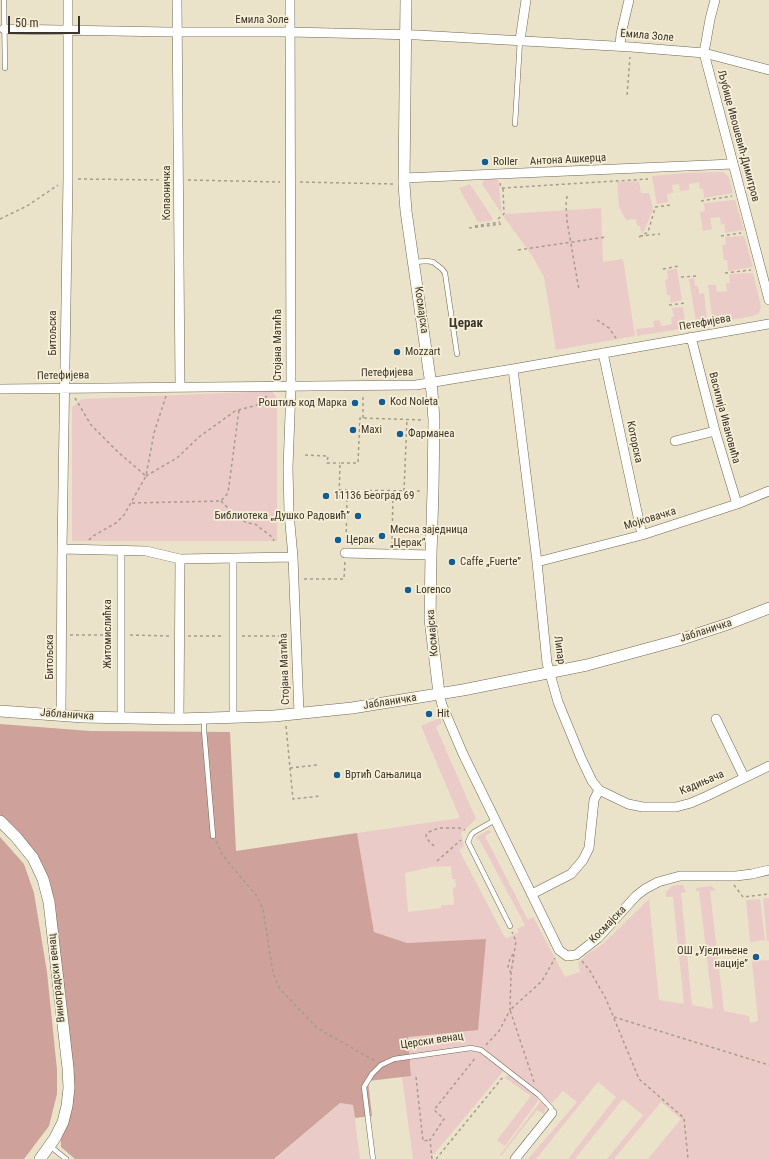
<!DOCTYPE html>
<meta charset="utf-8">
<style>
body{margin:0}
#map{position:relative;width:769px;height:1159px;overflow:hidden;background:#ebe2ca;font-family:"Roboto Condensed",sans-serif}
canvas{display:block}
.scale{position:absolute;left:8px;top:16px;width:72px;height:18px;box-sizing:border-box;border:2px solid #3a362d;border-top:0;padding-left:5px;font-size:12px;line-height:14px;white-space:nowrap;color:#3a362d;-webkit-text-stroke:3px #f8efd7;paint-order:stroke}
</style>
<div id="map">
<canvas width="769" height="1159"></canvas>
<div class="scale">50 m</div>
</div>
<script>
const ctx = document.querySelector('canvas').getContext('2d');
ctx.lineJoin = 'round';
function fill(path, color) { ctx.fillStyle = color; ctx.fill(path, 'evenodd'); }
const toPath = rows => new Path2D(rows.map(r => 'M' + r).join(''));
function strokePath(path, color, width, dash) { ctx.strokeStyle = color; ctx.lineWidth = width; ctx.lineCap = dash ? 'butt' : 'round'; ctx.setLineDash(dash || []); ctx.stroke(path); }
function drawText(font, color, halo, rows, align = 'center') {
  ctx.font = font + ' "Roboto Condensed",sans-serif'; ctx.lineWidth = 3.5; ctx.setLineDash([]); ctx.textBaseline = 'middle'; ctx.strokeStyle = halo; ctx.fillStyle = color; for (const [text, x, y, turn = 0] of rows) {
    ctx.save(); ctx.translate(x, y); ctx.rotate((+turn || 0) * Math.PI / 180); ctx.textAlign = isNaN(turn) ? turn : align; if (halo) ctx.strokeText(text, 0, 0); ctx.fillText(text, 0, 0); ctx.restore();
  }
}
fill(toPath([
 [723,172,729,177,733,193,704,198,703,189,700,189,699,182,689,184,689,190,680,191,679,184,672,185,673,193,667,194,668,202,657,204,652,176,686,173],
 [489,179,498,179,502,214,482,184,484,180],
 [639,181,641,193,649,193,653,209,645,229,642,234,640,226,637,226,636,219,626,220,619,207,617,182],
 [470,184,493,219,491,221,478,222,459,188],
 [735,200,744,230,725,233,724,224,721,225,720,217,710,218,712,229,703,231,700,212,705,211,704,203],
 [601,208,603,262,623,259,635,336,556,350,544,277,533,257,504,217,506,214],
 [744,236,753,267,728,271,727,260,724,260,722,245,726,245,725,237],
 [677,269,682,300,671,303,670,295,667,295,665,280,668,279,667,270],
 [753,273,761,306,759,313,753,316,713,323,708,285,716,285,717,292,727,291,726,283,730,283,729,274],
 [694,278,695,286,698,286,699,294,704,293,707,319,696,321,689,279],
 [683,307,686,328,637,336,636,329,654,327,653,321,660,320,661,326,672,324,671,317,674,317,672,308],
 [272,391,277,398,277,541,72,541,72,407,82,399],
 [440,718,442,723,436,727,476,819,461,833,464,846,459,850,504,936,507,938,519,932,517,929,525,925,479,839,476,840,478,836,489,830,492,832,485,836,528,920,533,917,565,977,580,972,578,963,586,955,603,944,649,899,659,1000,684,1004,673,897,666,897,666,892,672,886,676,885,683,885,686,892,681,893,692,1005,713,1009,699,891,696,891,696,888,711,886,716,890,710,891,724,1011,749,1016,750,1023,758,1021,752,961,769,960,769,1159,648,1159,681,1119,661,1102,614,1159,607,1159,643,1115,623,1099,575,1159,568,1159,616,1097,598,1082,536,1159,528,1159,577,1102,563,1091,552,1103,506,1068,430,1159,413,1159,402,1077,411,1076,408,1037,486,940,407,943,374,932,357,833,460,818,421,726],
 [436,866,436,867,451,866,452,879,455,879,456,887,453,888,454,905,441,905,441,908,408,912,405,873,391,876],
 [763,898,769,898,769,941,767,941],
 [760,899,765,940,750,942,746,900],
 [509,1074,540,1098,505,1146,497,1140,531,1096,505,1078],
 [541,1101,546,1106,544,1114,537,1110,501,1156,500,1155],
 [340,1103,353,1105,360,1159,275,1159]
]), '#ebcbc7');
fill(toPath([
 [0,724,90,731,230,732,236,851,357,833,374,932,407,943,486,939,478,1030,408,1037,411,1076,368,1081,372,1116,355,1118,353,1105,340,1103,274,1159,75,1159,61,1147,61,1139,71,1109,67,1031,55,904,49,879,38,856,19,832,0,815],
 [0,837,24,864,34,893,47,972,57,1070,57,1094,49,1126,24,1159,0,1159]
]), '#cea19b');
const service = toPath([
 [4,0,5,68],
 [515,124,520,40],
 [414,262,427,261,433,262,442,269,445,273,457,354],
 [204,718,204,730,213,836],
 [495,820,474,832,471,835,468,842,510,926],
 [50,1146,66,1159],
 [373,1159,364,1087,372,1074,381,1065,394,1059,471,1048,481,1050,539,1095,551,1108,552,1113]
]);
const pedestrian = toPath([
 [233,558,233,718],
 [121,718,121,550]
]);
const minor = toPath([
 [177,0,180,387],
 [290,0,291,387,288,468,289,513,293,557,299,713],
 [715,0,710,19,704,53,769,300],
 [4,29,169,32,290,32,417,35,631,47,704,53,769,70],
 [520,40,526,0],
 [620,46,621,34,629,0],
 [404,178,733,164],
 [691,337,715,431,737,504],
 [603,353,642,535],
 [513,369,537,562,547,663,558,702,581,758,592,781,599,790,628,804,643,807,676,807,691,803,707,796,769,766],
 [0,389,416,385,513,369,769,324],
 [675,441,715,431],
 [62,549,146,551,180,559,293,557],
 [345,553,431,555],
 [537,562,642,535,737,504,769,491],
 [439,693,442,705,463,754,559,950,567,956,576,955,598,938,636,896,645,889,658,882,680,876,736,876,752,874,769,870],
 [61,715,62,549,68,178,68,0],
 [179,719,180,559],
 [716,719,744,777],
 [532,894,571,874,583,860,589,848,594,800,599,790],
 [515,1159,552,1113]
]);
const tertiary = toPath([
 [406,0,404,184,406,211,432,392,434,420,433,490,431,555,430,619,439,693],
 [0,711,83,717,179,719,274,716,352,708,463,690,587,665,679,640,728,624,769,608],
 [0,821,16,837,33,858,43,879,49,902,68,1068,69,1088,67,1106,63,1122,55,1138,40,1159]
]);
strokePath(service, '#6f6752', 5.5);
strokePath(pedestrian, '#6f6752', 8);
strokePath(minor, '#6f6752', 10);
strokePath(tertiary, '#6f6752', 12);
strokePath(toPath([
 [627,95,630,57],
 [78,179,168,180],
 [188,180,280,182],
 [300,182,394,184],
 [500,183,501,188,503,188,648,179],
 [567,196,566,205,567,221,579,290],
 [701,201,732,196],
 [655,207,672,205],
 [0,219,27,206,58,185],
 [498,219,504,214,503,188],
 [475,226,500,222],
 [469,228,501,224],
 [640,236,660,234],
 [721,236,741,233],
 [639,237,648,232,655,208],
 [518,250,606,237],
 [663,269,679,266],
 [725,273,751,270],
 [681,277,697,276],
 [669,305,685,303],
 [597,320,609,328,618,341],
 [75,398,91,425,119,453,146,476],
 [363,418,363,396],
 [305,455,328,456,327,463,340,463],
 [146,476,177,458,199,437,235,411,257,405,267,396],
 [339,490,423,491],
 [404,491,407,419],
 [221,501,234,514,247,523,255,524,272,537,274,541],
 [132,503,221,501,228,493,239,410],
 [89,540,93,536,116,523,124,515,146,476,154,433,166,396],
 [346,544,347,499,339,499,340,463,358,463,360,418,424,420],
 [392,545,393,491],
 [304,579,344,579,345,561],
 [70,635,112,635],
 [130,635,170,636],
 [188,636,224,636],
 [242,636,286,636],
 [286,726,293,799,321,796],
 [290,768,317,765],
 [216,841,222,854,232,867,257,896,263,909,273,973,280,989,317,1028,375,1061],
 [434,846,427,839,426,835,429,832,439,828,459,828,465,830],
 [437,861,461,840],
 [734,885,743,897,769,894],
 [582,961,590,971,606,999,639,1079,684,1118,688,1159],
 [511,973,508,967,510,958,515,952],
 [614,1017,769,1065],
 [486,1045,499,1031,510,1010,511,973,516,941,512,932],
 [416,1077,423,1141,429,1140],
 [534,1082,510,1010,542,981,555,958],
 [432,1159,430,1140,444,1119,434,1110,476,1057],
 [436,1159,503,1077]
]), '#a49d8b', 1.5, [3, 3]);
strokePath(service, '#fff', 4.5);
strokePath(pedestrian, '#fff', 7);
strokePath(minor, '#fff', 9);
strokePath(tertiary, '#fff', 11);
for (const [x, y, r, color] of [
 [485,162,4,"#145d90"],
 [397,352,4,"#145d90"],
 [382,402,4,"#145d90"],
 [355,403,4,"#145d90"],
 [353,430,4,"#145d90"],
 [400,434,4,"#145d90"],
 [326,496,4,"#145d90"],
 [358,516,4,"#145d90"],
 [382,536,4,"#145d90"],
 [338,540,4,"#145d90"],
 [452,562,4,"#145d90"],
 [408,590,4,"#145d90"],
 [429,714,4,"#145d90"],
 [337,775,4,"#145d90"],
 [756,957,4,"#145d90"]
]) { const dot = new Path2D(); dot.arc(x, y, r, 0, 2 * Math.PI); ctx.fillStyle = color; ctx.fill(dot); strokePath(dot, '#f8efd7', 1.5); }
drawText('11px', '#3a362d', '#f8efd7', [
 ["Емила Золе",262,20],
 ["Емила Золе",647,36,5],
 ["Љубице Ивошевић-Димитров",738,136,75],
 ["Антона Ашкерца",568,160,-3],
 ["Копаоничка",167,193,-90],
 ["Космајска",421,310,82],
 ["Петефијева",705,323,-10],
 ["Битољска",53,333,-90],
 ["Стојана Матића",278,345,-90],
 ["Петефијева",387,373,-1],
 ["Петефијева",63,376,-1],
 ["Василија Ивановића",724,418,75],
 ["Которска",634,442,78],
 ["Мојковачка",650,519,-17],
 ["Јабланичка",706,631,-18],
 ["Космајска",433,633,-95],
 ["Житомислићка",108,634,-90],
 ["Липар",559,650,82],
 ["Битољска",50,657,-90],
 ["Стојана Матића",285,669,-92],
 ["Јабланичка",390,702,-9],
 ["Јабланичка",67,715,4],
 ["Кадињача",702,783,-23],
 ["Космајска",608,925,-46],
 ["Виноградски венац",57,978,-96],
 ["Церски венац",432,1041,-8]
]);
drawText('11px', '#3a362d', '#f8efd7', [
 ["Roller",493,162],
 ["Mozzart",405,352],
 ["Kod Noleta",390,402],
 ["Роштиљ код Марка",347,403,"right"],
 ["Maxi",361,430],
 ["Фарманеа",408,434],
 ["11136 Београд 69",334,496],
 ["Библиотека „Душко Радовић”",350,516,"right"],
 ["Месна заједница",390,530],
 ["„Церак”",390,543],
 ["Церак",346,540],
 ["Caffe „Fuerte”",460,562],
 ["Lorenco",416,590],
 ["Hit",437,714],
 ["Вртић Сањалица",345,775],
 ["ОШ „Уједињене",748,951,"right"],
 ["нације”",748,964,"right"]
], 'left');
drawText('bold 13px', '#3a362d', '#f8efd7', [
 ["Церак",466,324]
]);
</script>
